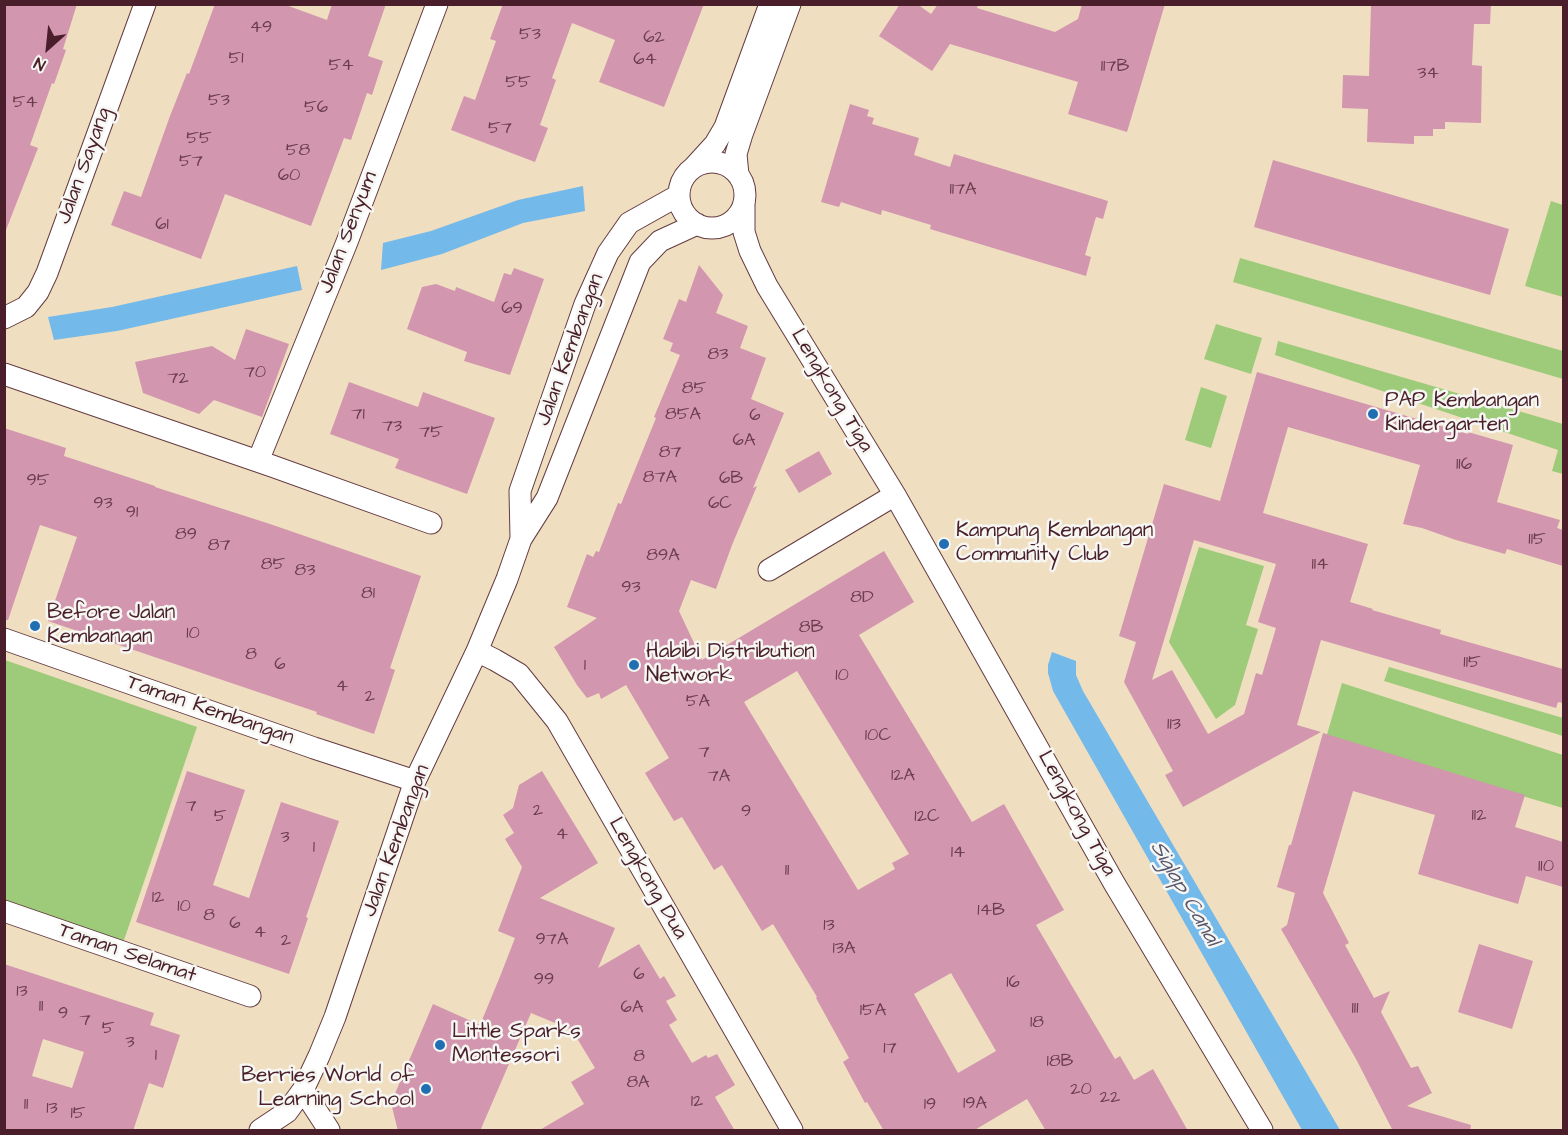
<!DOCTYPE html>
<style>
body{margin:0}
#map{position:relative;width:1568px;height:1135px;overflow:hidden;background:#f0dec0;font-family:"Architects Daughter",sans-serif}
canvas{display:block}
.frame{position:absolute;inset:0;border:6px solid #4a1f2b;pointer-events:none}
.north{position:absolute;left:18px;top:18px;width:60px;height:60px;-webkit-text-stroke:4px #f6f6f2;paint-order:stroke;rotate:207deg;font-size:16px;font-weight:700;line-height:24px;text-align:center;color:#4a1f2b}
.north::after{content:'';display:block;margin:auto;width:21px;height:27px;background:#4a1f2b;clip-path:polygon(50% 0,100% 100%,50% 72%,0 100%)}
</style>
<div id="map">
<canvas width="1568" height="1135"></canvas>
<div class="frame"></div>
<div class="north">N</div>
</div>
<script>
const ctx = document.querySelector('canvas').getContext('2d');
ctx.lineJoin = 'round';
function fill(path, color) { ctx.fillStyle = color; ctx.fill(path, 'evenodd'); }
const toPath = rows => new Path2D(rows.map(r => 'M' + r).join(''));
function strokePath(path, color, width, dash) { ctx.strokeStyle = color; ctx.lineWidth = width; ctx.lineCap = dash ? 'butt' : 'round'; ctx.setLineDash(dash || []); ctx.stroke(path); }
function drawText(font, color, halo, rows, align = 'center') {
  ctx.font = font + ' "Architects Daughter",sans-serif'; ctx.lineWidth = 5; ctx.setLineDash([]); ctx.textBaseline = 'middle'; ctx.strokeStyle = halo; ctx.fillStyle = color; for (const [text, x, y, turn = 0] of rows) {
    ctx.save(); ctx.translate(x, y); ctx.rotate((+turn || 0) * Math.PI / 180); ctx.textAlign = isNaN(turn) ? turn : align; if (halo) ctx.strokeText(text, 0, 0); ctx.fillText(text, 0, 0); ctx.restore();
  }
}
fill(toPath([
 [1551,201,1563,205,1563,297,1525,286],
 [1240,258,1563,351,1563,379,1233,282],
 [1216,324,1262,338,1251,374,1204,359],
 [1278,341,1563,424,1563,474,1552,471,1558,450,1275,355],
 [1201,387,1227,396,1211,448,1185,440],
 [1199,547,1264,566,1246,625,1258,629,1235,705,1216,719,1169,642],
 [5,660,197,727,123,943,5,902],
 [1389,667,1563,718,1563,736,1384,681],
 [1342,683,1563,755,1563,808,1326,738]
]), '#9dcb79');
fill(toPath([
 [583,186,585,211,523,223,442,254,381,270,383,243,431,231,518,200],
 [297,266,302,290,117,331,54,340,48,317,112,307],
 [1052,652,1076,661,1076,675,1083,691,1340,1130,1302,1130,1053,691,1048,673,1048,665]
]), '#73b9ea');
fill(toPath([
 [4,4,77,4,63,49,66,50,54,84,52,83,30,145,38,148,6,230,4,229],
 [215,4,283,4,327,20,332,4,386,4,368,56,383,61,372,95,367,93,351,140,344,138,311,226,225,194,201,259,111,225,124,191,141,197,170,116,187,73,189,74],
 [503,4,704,4,664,107,599,82,615,40,572,23,552,78,556,80,540,125,548,128,535,162,451,130,464,96,475,100,496,41,490,39],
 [900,4,917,4,931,14,938,4,978,4,977,8,1055,32,1078,19,1082,4,1165,4,1127,132,1068,114,1078,82,950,44,932,71,879,36],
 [1371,4,1491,4,1490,24,1474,24,1472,65,1482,66,1481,123,1445,122,1445,129,1433,129,1433,136,1414,136,1414,144,1367,142,1368,109,1342,108,1343,75,1369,76],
 [850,104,869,110,867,116,874,118,872,124,919,138,914,155,950,167,954,154,1108,201,1103,219,1096,217,1085,255,1091,257,1086,276,930,229,931,225,882,210,881,215,841,202,839,207,821,202],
 [1273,160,1509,229,1490,295,1254,227],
 [699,265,723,295,716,313,748,326,740,348,766,358,751,399,784,413,753,488,757,486,732,545,716,589,691,580,679,611,702,660,884,551,914,602,859,635,972,822,1004,804,1064,910,1036,925,1115,1059,1120,1056,1134,1080,1153,1069,1188,1131,1046,1131,1027,1099,973,1131,884,1131,867,1102,865,1103,843,1062,849,1058,816,998,817,997,773,924,762,931,722,865,714,870,682,817,674,821,645,773,669,758,626,685,601,699,599,693,587,698,577,685,554,647,597,618,567,607,587,554,593,557,596,551,599,552,618,503,621,504,656,418,654,417,680,355,670,351,673,343,663,339,679,299,686,302],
 [797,671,909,854,892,863,895,869,858,890,744,702],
 [951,973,996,1051,958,1073,914,994],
 [514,268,544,279,510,375,464,361,467,352,407,329,422,287,436,284,455,291,456,287,494,302,504,273,511,275],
 [246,329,289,344,262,417,214,400,199,414,143,393,135,362,212,346,235,360],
 [1257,372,1468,434,1468,432,1513,445,1497,502,1560,520,1557,528,1563,530,1563,566,1507,549,1505,554,1456,540,1422,528,1403,524,1420,465,1288,427,1263,513,1368,544,1350,602,1373,609,1372,610,1441,630,1440,634,1563,669,1563,703,1558,702,1556,708,1321,640,1297,725,1321,732,1183,807,1165,775,1173,771,1124,682,1136,642,1119,636,1164,484,1220,501],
 [1194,540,1276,564,1258,622,1276,628,1262,675,1256,673,1244,714,1208,734,1172,670,1152,680],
 [349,382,418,407,423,392,495,418,467,494,395,468,399,459,330,434],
 [4,428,66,448,64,456,155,486,155,487,270,524,421,576,390,668,395,670,374,734,316,714,317,712,48,621,77,537,40,525,8,620,4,620],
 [819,451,832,474,799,493,785,470],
 [1323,733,1525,795,1515,827,1563,842,1563,887,1526,876,1518,904,1418,874,1435,815,1353,791,1323,893,1349,943,1345,945,1374,998,1390,991,1381,1012,1411,1068,1418,1066,1432,1093,1407,1106,1471,1125,1470,1131,1393,1131,1356,1059,1281,929,1287,925,1295,893,1277,887,1289,845,1291,845],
 [187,771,245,790,213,885,249,898,281,802,339,821,306,917,308,918,289,974,136,922],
 [542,771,598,863,540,898,615,928,598,968,639,944,660,979,664,976,676,996,666,1001,677,1020,669,1025,692,1063,706,1055,708,1058,717,1054,735,1085,715,1097,735,1131,538,1131,584,1104,571,1082,595,1068,572,1030,531,1013,480,1131,398,1131,391,1103,433,1004,480,1025,501,974,515,938,498,931,522,867,505,839,514,833,503,815,513,808,519,785],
 [1479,944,1533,961,1512,1029,1458,1012],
 [4,964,154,1013,150,1025,180,1035,163,1088,149,1083,133,1131,4,1131],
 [43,1039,84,1052,72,1088,32,1076]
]), '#d296af');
const street = toPath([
 '679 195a33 33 0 1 1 66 0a33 33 0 1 1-66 0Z',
 [694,167,715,144,725,127,770,4],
 [738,175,736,154,742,134,790,4],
 [744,206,744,232,750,251,767,286,895,495,1114,883,1262,1130],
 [4,318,26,307,38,292,47,273,145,4],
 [4,374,272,466,431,523],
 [258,461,347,242,437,4],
 [521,538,520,491,585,304,608,253,629,223,679,195],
 [769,570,895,495],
 [4,639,314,748,415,781],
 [477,651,495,660,519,674,557,721,792,1130],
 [4,911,250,996],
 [303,1090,329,1130],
 [260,1130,287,1112,303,1090,319,1056,335,1017,415,781,477,651,507,579,521,539,547,498,640,262,660,241,697,224]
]);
strokePath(street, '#633c41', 23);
strokePath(street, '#fff', 21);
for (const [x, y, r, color] of [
 [1373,414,6,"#1f6fb2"],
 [944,544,6,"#1f6fb2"],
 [35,626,6,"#1f6fb2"],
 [634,665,6,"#1f6fb2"],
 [440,1045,6,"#1f6fb2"],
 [426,1089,6,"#1f6fb2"]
]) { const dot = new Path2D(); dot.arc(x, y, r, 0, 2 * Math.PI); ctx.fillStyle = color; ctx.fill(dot); strokePath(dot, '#f6f6f2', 2); }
drawText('18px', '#6c3d4c', null, [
 ["49",261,28],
 ["53",530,35],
 ["62",654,38],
 ["51",236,59],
 ["64",645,60],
 ["54",341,66],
 ["117B",1115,67],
 ["34",1428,74],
 ["55",518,83],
 ["53",219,101],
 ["54",25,103],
 ["56",316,108],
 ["57",500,129],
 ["55",199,139],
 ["58",298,151],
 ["57",191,162],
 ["60",289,176],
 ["117A",963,190],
 ["61",162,225],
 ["69",512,309],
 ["83",718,355],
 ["70",255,373],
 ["72",178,379],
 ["85",694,389],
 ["71",358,415],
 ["85A",683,415],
 ["6",755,416],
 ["73",392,427],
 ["75",431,433],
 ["6A",744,441],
 ["87",670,453],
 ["116",1464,465],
 ["87A",660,478],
 ["6B",731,479],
 ["95",38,481],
 ["93",103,504],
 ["6C",720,504],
 ["91",132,513],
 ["89",186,535],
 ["115",1537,540],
 ["87",219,546],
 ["89A",663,556],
 ["85",273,565],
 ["114",1320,565],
 ["83",305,571],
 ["93",631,588],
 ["81",368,594],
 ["8D",862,598],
 ["8B",811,628],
 ["10",193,634],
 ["8",251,655],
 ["115",1472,663],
 ["6",280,665],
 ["1",585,666],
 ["10",842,676],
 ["4",342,687],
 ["2",370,697],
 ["5A",698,702],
 ["113",1174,725],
 ["10C",878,736],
 ["7",704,753],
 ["12A",903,776],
 ["7A",719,777],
 ["7",191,807],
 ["2",538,811],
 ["9",746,812],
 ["112",1479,816],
 ["5",220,817],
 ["12C",927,817],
 ["4",562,835],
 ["3",285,838],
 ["1",314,848],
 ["14",958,853],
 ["110",1546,867],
 ["11",787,871],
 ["12",158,898],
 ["10",184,907],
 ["14B",991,911],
 ["8",209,916],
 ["6",235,924],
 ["13",829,926],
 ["4",260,933],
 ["97A",552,940],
 ["2",286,941],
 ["13A",844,949],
 ["6",639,975],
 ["99",544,980],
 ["16",1013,983],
 ["13",22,992],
 ["11",41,1007],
 ["6A",632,1008],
 ["111",1355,1009],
 ["15A",873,1011],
 ["9",63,1014],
 ["7",85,1021],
 ["18",1037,1023],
 ["5",108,1029],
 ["3",130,1043],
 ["17",890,1049],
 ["1",156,1056],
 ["8",639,1057],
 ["18B",1060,1062],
 ["8A",638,1083],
 ["20",1081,1090],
 ["22",1110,1098],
 ["12",697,1102],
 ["19A",975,1104],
 ["11",26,1105],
 ["19",930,1105],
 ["13",52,1109],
 ["15",78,1114]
]);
drawText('21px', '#4a1f2b', '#f6f6f2', [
 ["Jalan Sayang",85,166,-70],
 ["Jalan Senyum",349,233,-69],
 ["Jalan Kembangan",571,350,-70],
 ["Lengkong Tiga",831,391,59],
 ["Taman Kembangan",210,711,19],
 ["Lengkong Tiga",1076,814,61],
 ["Jalan Kembangan",397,841,-70],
 ["Lengkong Dua",647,879,60],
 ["Taman Selamat",127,954,19]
]);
drawText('21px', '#4a1f2b', '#f6f6f2', [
 ["PAP Kembangan",1385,402],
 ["Kindergarten",1385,426],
 ["Kampung Kembangan",956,532],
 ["Community Club",956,556],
 ["Before Jalan",47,614],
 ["Kembangan",47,638],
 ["Habibi Distribution",646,653],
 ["Network",646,677],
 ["Little Sparks",452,1033],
 ["Montessori",452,1057],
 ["Berries World of",414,1077,"right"],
 ["Learning School",414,1101,"right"]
], 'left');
drawText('italic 22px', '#58556e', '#f6f6f2', [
 ["Siglap Canal",1184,894,60]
]);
</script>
